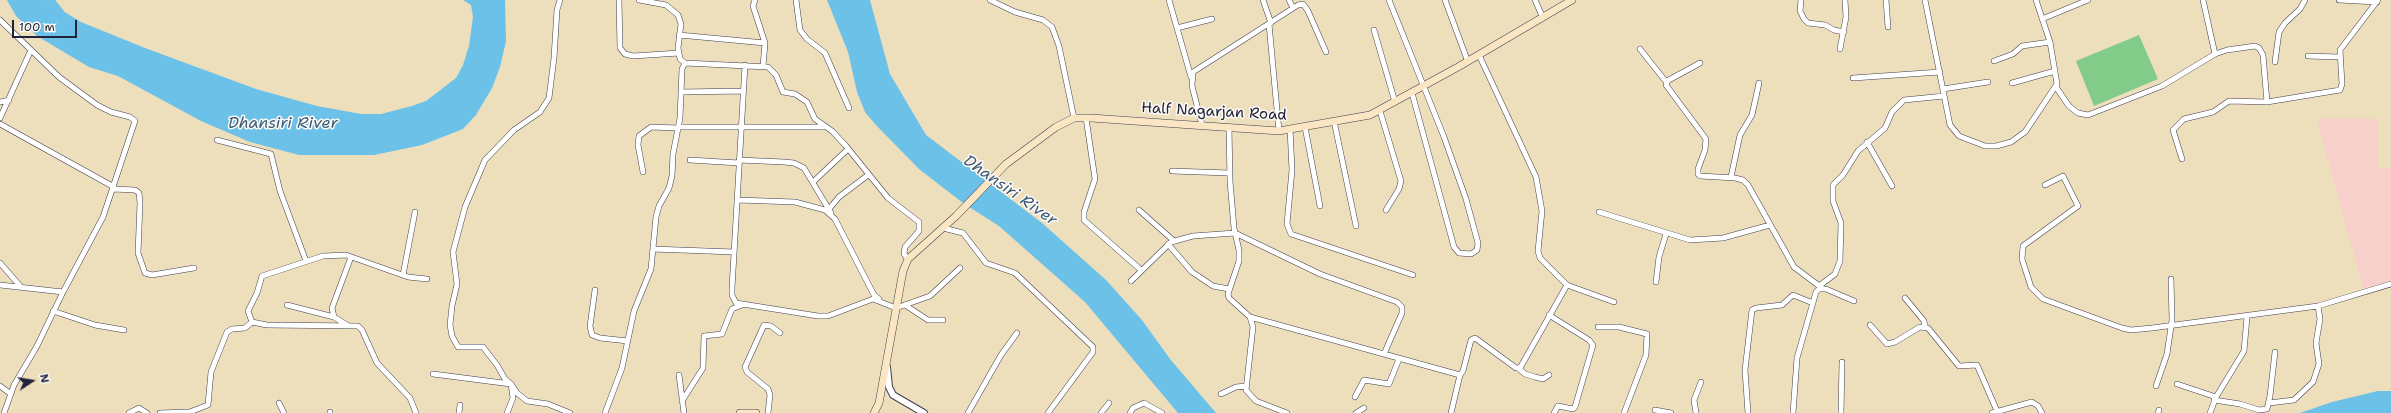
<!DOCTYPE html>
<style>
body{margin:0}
#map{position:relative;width:2391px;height:413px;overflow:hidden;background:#eddebc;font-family:"Shantell Sans",sans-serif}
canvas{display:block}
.north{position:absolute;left:12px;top:361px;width:40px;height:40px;-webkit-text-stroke:3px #fdfcf7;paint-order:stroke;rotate:78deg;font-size:11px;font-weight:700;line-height:16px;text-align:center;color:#22223b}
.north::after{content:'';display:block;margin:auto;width:14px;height:18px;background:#22223b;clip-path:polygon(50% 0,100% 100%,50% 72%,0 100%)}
.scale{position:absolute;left:12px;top:20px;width:65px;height:18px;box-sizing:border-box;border:2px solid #22223b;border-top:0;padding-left:5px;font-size:12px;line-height:14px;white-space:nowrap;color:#22223b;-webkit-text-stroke:3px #fdfcf7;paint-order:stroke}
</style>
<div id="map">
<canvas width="2391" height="413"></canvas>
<div class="north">N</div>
<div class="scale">100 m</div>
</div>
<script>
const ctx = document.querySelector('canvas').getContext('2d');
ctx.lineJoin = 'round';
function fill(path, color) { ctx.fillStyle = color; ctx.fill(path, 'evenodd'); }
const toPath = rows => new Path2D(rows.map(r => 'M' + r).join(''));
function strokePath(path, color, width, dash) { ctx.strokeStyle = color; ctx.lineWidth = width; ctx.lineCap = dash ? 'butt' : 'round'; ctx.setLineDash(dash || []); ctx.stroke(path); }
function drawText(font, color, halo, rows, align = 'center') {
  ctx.font = font + ' "Shantell Sans",sans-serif'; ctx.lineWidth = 3; ctx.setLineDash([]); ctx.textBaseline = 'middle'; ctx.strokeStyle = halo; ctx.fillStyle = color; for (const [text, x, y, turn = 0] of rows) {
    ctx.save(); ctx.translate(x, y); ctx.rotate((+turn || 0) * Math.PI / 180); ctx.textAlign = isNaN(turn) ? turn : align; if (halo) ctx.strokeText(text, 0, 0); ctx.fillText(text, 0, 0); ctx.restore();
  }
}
fill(toPath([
 [2317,119,2378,119,2377,169,2391,168,2391,283,2363,288]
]), '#f7d0cc');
fill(toPath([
 [2139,35,2158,79,2094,106,2076,61]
]), '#82cb88');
fill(toPath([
 [7,0,45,0,81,22,145,48,256,89,317,106,361,114,381,114,412,106,426,101,456,78,463,65,469,46,473,17,471,5,463,0,505,0,506,41,500,67,492,88,476,115,463,129,422,145,374,155,299,155,250,142,201,121,118,76,89,67,37,36,16,16],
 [827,0,870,0,890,74,926,135,1042,223,1106,280,1142,320,1170,359,1216,413,1178,413,1085,302,999,226,963,203,919,169,875,124,865,112,857,92,848,52],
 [2378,391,2391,391,2391,413,2300,413,2332,402]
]), '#6bc1e8');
strokePath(toPath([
 [50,0,62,15]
]), '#6bc1e8', 8);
const minor = toPath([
 [619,0,620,48,625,54,633,56,679,53],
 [639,0,666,5,678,15,681,24,678,48,680,59,685,63,768,67,776,75,783,92,795,94,807,102,815,119,832,131,846,146,888,198,919,222,919,231,905,247,904,254,908,259],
 [755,0,753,6,765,43,763,66],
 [796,0,800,30,807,39,825,53,849,108],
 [990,0,1015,12,1043,20,1052,27,1059,46,1074,118],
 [1169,0,1191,77],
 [1263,0,1271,23],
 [1289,0,1293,8],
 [1389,0,1444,137,1466,199,1478,243,1477,250,1471,254,1459,253,1454,247,1412,93],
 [1445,0,1468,62],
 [1535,0,1543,18],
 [1801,0,1800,11,1804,19,1808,23,1825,25,1834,30,1844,32],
 [1886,0,1888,27],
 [1925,0,1950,125,1959,136,1985,146,1996,146,2011,142,2025,132,2057,84,2050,42,2036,0],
 [2203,0,2215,54],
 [2339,0,2377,2],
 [2042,19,2088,0],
 [0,20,59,77,97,105,111,112,130,117,135,121,103,217,63,292,37,346,14,385,4,413],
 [1269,24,1279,131],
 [1177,28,1212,19],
 [1374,30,1395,102],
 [679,35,765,43],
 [1640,49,1667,83],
 [1840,49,1846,17,1845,0],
 [1479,55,1536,177,1542,211,1538,251,1540,258,1567,285,1614,302],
 [2308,56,2339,57],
 [1994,61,2013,54,2022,46,2050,42],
 [2275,62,2279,32,2285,23,2300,9,2305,0],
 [1700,63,1667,81,1666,85,1706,139,1705,150,1698,169,1698,174,1700,176,1735,178,1743,180,1748,185,1794,267,1822,288],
 [745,65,732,288,732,295,736,303,818,316,828,316,873,299,896,308,930,296,960,268],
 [1853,78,1940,72],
 [2012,83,2055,71],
 [2056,87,2069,106,2078,113,2088,115,2162,86,2215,54,2227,50,2255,46,2259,48,2263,55,2267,102],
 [1943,89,1988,82],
 [681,92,743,91],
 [0,102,9,100],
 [1380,111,1401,181,1399,189,1386,210],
 [0,118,31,50],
 [1086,118,1095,179,1084,212,1084,220,1141,270],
 [1334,121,1356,226],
 [0,124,114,187],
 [1202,125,1192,86,1193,72,1298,5,1303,4,1308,11,1326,52],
 [678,127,824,127],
 [1229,127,1230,181,1234,228,1239,250,1239,261,1228,294,1229,298,1250,317,1253,327,1246,390,1256,401,1287,413],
 [1305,127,1320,206],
 [1290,129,1292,170,1287,224,1291,234,1413,275],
 [217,140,271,154,280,191,306,261],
 [1867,142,1892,186],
 [2182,159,2173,130,2184,119,2213,112,2229,101,2267,102,2340,90,2342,84,2340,50,2378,0],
 [690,160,739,163],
 [739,160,784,162,794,163,804,168,831,213],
 [1172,171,1229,173],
 [643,172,638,145,639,136,651,127,678,128],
 [1731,177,1740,135,1752,115,1759,83],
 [813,182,848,149],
 [2045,185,2063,176,2078,206,2023,246,2022,259,2031,287,2043,299,2122,328,2131,330,2152,328,2318,306,2391,284],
 [113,189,135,190,139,193,140,203,138,253,145,273,152,275,194,268],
 [737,200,795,202,825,210,835,219,874,295,879,299],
 [829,209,839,197,868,175],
 [1139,210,1174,241],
 [1599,212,1690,240,1723,238,1770,225],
 [943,228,963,233,986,263,1015,273,1093,347,1093,352,1048,413],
 [1168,244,1192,272,1213,286,1229,289],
 [653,249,734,252],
 [0,263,21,287],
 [403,275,415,212],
 [1131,281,1171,242,1193,236,1235,233,1320,274,1397,302,1402,307,1402,313,1384,354],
 [1656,282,1659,257,1666,234],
 [0,285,63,292],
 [1819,286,1835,274,1840,261,1841,223,1833,201,1833,185,1843,175,1858,151,1885,128,1892,112,1904,100,1944,96],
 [595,290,590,326,592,335,600,338,628,341],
 [1905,298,1924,321,1925,327],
 [287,305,334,317],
 [905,305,928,320,943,320],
 [53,311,95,325,124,330],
 [1549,315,1589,340,1593,345,1575,407,1573,409,1558,406,1554,413],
 [1250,317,1460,375,1463,371,1471,340,1475,338,1516,368,1520,368,1567,285],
 [347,325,334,317,332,308,351,257],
 [1870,325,1887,344,1895,342,1920,327,1928,328,1959,366,1977,365,1997,411],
 [1598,327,1619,327,1647,334,1646,355,1624,413],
 [1518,368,1525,374,1535,377,1543,379,1549,375],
 [433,374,511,384,517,393,527,401,548,404,570,413],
 [679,375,684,413],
 [2177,384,2216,397],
 [0,386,11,394],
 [2156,386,2167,354,2172,320,2171,279],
 [1221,394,1236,387,1246,386],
 [1355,397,1364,380,1389,384,1399,359],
 [2214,400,2240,404,2259,410,2267,409,2270,396,2275,352],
 [682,401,703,368,704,336,722,334,732,309,742,305],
 [279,403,284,413],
 [2269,403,2294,400,2313,382,2319,364,2316,343,2320,319,2318,306],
 [1655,410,1671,413],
 [129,413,139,408,147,413],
 [160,413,188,412],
 [187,413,208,405,211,372,227,332,232,329,245,328,252,322],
 [330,413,330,412],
 [416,413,410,398,377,363,362,330,358,326,267,325,252,322,248,311,257,293,262,276,323,256,346,255,408,277,427,279],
 [459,413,460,405],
 [507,413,513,398,511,384,505,379,497,365,483,347,458,347,452,336,450,325,452,306,457,284,453,252,465,207,485,160,514,130,540,112,549,98,554,58,557,10,560,0],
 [605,413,622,368,634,311,651,269,656,217,659,206,669,188,672,176,673,154,680,118,682,69,685,63],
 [768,413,770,395,768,389,747,372,745,367,764,325,771,326,780,333],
 [968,413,1001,355,1017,333],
 [1101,413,1109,403],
 [1130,413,1133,408,1144,403,1162,413],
 [1356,413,1364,408],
 [1451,413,1460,375],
 [1696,413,1694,400,1701,382],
 [1748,413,1745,370,1752,310,1756,308,1782,305,1793,295,1813,303],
 [1793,413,1797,358,1816,292,1819,289,1826,289,1854,301],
 [1841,413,1842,362],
 [1992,413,2032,402,2038,406,2042,413],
 [2158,413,2159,410],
 [2210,413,2216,397,2244,351,2247,317]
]);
const tertiary = toPath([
 [887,367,889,387,893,395,924,413]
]);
const secondary = toPath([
 [740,413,756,413],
 [874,413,879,403,903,271,908,259,956,216,1006,164,1056,127,1074,118,1091,118,1279,131,1370,115,1458,67,1572,0]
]);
strokePath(minor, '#403e4e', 6);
strokePath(tertiary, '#403e4e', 8);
strokePath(secondary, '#403e4e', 8);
strokePath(minor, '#fff', 5);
strokePath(tertiary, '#fff', 6);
strokePath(secondary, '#fbe6c4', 7);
drawText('15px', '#22223b', '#fdfcf7', [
 ["Half Nagarjan Road",1214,112,3]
]);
drawText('italic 16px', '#3c5a78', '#fdfcf7', [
 ["Dhansiri River",283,124],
 ["Dhansiri River",1010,191,35]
]);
</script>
